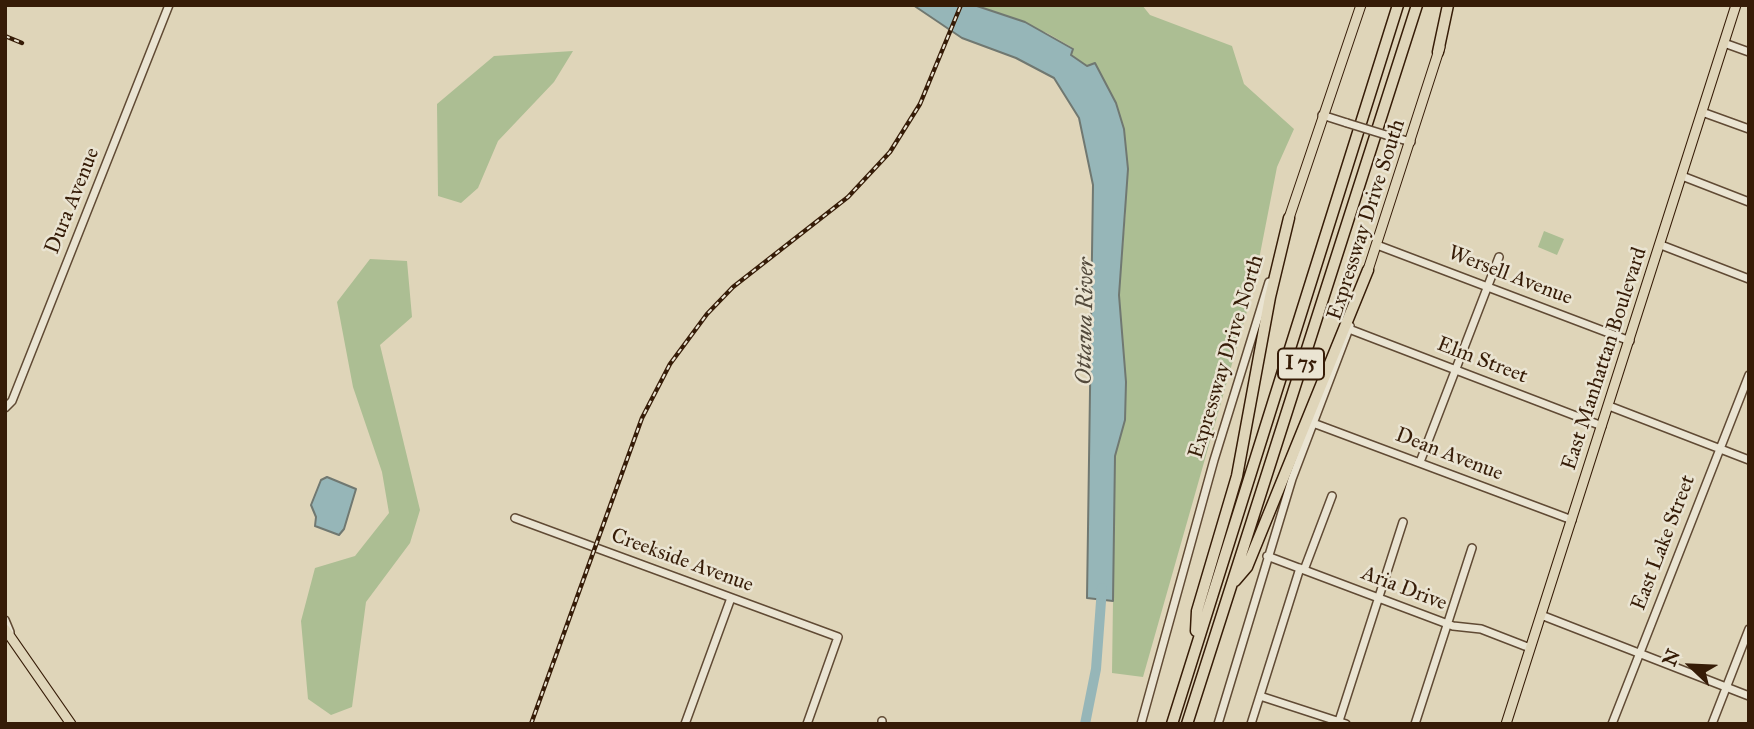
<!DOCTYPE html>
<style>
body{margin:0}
#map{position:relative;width:1754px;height:729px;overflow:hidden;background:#dfd5b9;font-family:"IM FELL Great Primer",serif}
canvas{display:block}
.frame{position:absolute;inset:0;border:7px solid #361c07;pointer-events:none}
.north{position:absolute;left:1656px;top:631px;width:70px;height:70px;-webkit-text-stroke:5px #eae4d2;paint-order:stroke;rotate:293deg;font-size:19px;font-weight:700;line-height:28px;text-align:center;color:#361c07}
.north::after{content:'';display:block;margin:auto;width:24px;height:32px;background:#361c07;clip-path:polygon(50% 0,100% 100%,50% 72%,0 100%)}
</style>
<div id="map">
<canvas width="1754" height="729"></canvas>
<div class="frame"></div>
<div class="north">N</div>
</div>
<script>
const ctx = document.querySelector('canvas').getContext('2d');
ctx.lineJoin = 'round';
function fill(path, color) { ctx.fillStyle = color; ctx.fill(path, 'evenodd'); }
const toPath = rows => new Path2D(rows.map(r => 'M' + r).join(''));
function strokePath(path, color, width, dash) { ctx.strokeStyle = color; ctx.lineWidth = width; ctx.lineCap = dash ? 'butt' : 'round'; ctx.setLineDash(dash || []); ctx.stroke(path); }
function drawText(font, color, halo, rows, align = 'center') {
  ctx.font = font + ' "IM FELL Great Primer",serif'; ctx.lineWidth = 5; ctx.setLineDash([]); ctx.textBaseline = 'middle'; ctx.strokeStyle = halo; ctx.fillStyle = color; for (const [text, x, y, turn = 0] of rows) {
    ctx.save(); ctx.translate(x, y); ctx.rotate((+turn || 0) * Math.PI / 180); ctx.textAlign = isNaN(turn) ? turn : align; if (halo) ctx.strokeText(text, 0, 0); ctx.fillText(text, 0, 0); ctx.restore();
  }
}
fill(toPath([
 [974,5,1142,5,1150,15,1232,46,1244,84,1294,129,1277,167,1253,290,1143,677,1112,673,1115,456,1125,420,1126,382,1119,295,1126,209,1087,66,1071,55,1073,48,1047,33],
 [573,51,554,82,498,141,478,188,461,203,438,196,437,104,494,56],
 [1544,231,1564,239,1557,255,1538,247],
 [370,259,407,261,412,317,380,345,420,510,410,543,366,602,352,707,331,715,308,699,301,621,315,568,355,556,389,513,382,472,353,387,337,302]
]), '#acbe93');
const water = toPath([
 [913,5,974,5,1025,22,1073,49,1071,55,1087,66,1095,63,1116,103,1124,129,1128,169,1119,295,1126,382,1125,420,1115,456,1113,601,1087,598,1093,185,1079,118,1054,78,1016,58,962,38,913,5],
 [327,477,356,489,344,529,339,535,315,526,316,517,311,505,321,480,327,477]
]);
fill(water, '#96b6b8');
strokePath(water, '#707871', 2);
strokePath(toPath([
 [1085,724,1096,669,1102,588]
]), '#96b6b8', 10);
const minor = toPath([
 [1724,43,1749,52],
 [1702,112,1749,129],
 [1322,115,1347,123],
 [1386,135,1411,142],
 [1682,176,1749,202],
 [1377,245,1630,341],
 [1661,245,1749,279],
 [1349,329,1602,426],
 [1609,406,1749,460],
 [5,408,12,401,169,5],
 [1313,423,1572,520],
 [1420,462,1499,257],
 [515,518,838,637,807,724],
 [1267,556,1453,626,1481,629,1530,648],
 [1304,570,1332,496],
 [1541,615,1749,696],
 [5,620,10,632],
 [1260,696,1346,724],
 [685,724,731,598],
 [882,724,882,721],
 [1141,724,1214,460,1269,282],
 [1218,724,1292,479,1350,326],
 [1251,724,1300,568],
 [1338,724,1403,522],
 [1415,724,1472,548],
 [1612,724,1749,375],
 [1712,724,1749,629]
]);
const major = toPath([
 [1289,218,1361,5],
 [1368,270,1440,47],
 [5,629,71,724],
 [1506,724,1736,5]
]);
const highway = toPath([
 [1438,52,1448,5],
 [1235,581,1247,567,1368,270],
 [1196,631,1197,611,1237,476,1270,297,1289,218],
 [1172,724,1398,5],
 [1187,724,1417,5]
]);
strokePath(minor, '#604a34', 10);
strokePath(major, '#361c07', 11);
strokePath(highway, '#361c07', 13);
strokePath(minor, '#eae4d2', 7);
strokePath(major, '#dfd5b9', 9);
strokePath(highway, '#dfd5b9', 10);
const rail = toPath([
 [5,36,22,43],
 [531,724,642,418,670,364,707,314,733,287,848,197,890,152,920,104,961,5]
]);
strokePath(rail, '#361c07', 4.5);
strokePath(rail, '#eae4d2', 2, [5]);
const minorBridge = toPath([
 [1347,123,1386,135]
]);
strokePath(minorBridge, '#604a34', 10, []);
strokePath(minorBridge, '#eae4d2', 7);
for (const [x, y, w] of [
 [1301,364,46]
]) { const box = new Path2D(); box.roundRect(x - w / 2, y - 15.5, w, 31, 5); ctx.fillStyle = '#eae4d2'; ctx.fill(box); strokePath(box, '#361c07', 2); }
drawText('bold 19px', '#361c07', null, [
 ["I 75",1301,364]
]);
drawText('21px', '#361c07', '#eae4d2', [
 ["Dura Avenue",73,201,-68],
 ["Expressway Drive South",1367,220,-72],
 ["Wersell Avenue",1510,276,21],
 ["Expressway Drive North",1227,357,-73],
 ["East Manhattan Boulevard",1605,359,-72],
 ["Elm Street",1482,361,21],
 ["Dean Avenue",1449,455,21],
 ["East Lake Street",1664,543,-69],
 ["Creekside Avenue",682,561,20],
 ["Aria Drive",1404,589,21]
]);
drawText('italic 23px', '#534a3c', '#eae4d2', [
 ["Ottawa River",1086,321,-89]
]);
</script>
